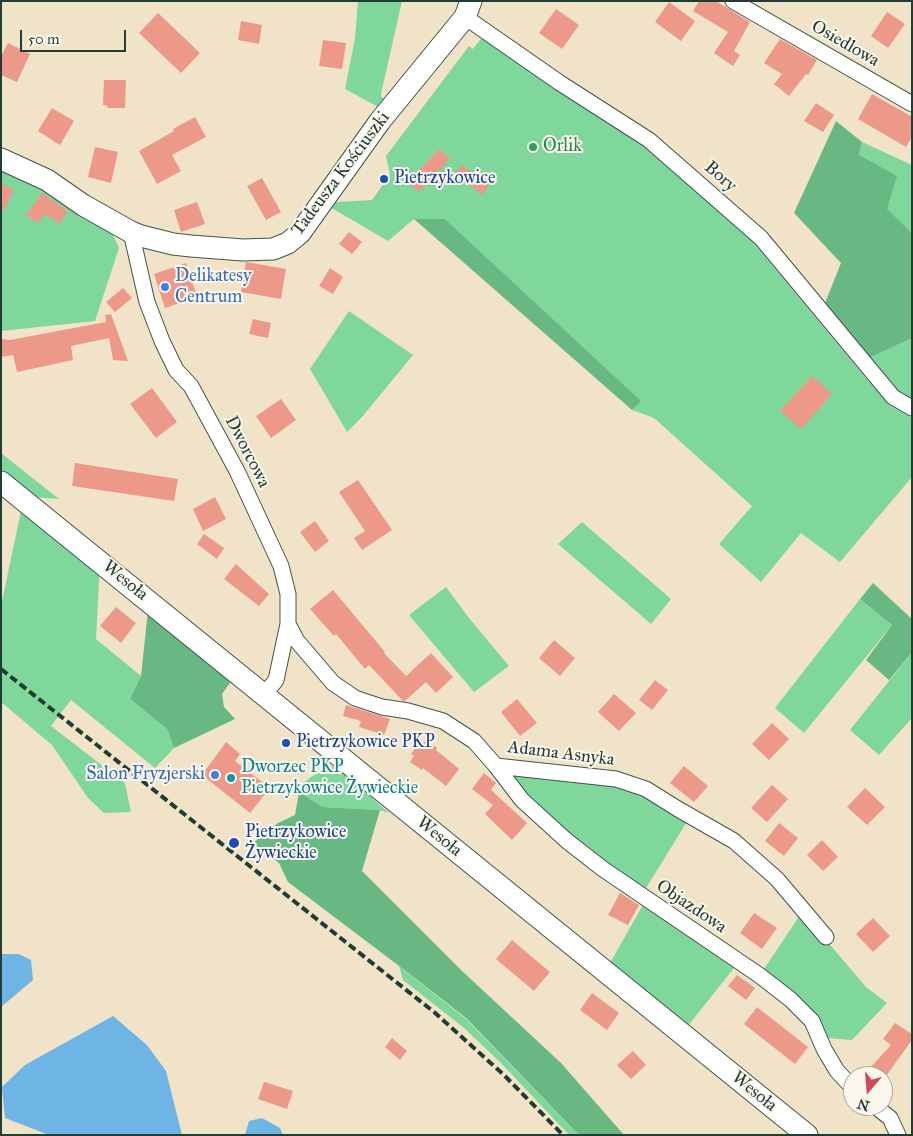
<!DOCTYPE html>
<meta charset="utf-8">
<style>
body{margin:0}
#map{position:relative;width:913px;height:1136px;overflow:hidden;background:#f1e3c7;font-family:"IM FELL Great Primer",serif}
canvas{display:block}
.frame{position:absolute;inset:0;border:2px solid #1f3d34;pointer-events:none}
.north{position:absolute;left:843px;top:1066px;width:50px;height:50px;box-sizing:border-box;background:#fbf7ec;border:1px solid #a3ada2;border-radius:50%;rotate:198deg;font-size:14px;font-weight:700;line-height:20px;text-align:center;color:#1f3d34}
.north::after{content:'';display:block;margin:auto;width:18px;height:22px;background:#d1495b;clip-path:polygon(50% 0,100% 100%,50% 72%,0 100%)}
.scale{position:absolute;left:20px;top:30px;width:106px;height:22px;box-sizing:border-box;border:2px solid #1f3d34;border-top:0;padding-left:6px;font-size:15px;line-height:18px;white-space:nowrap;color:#1f3d34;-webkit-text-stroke:4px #fbf7ec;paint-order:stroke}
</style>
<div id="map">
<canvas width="913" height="1136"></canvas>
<div class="frame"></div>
<div class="north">N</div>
<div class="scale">50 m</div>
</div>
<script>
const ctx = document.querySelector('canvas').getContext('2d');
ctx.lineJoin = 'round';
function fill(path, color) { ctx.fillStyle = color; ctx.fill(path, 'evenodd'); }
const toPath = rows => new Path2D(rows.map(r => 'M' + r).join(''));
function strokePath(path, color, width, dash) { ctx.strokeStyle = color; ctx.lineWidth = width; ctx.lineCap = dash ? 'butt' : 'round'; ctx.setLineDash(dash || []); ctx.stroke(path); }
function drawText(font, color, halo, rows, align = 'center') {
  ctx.font = font + ' "IM FELL Great Primer",serif'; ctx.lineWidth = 4; ctx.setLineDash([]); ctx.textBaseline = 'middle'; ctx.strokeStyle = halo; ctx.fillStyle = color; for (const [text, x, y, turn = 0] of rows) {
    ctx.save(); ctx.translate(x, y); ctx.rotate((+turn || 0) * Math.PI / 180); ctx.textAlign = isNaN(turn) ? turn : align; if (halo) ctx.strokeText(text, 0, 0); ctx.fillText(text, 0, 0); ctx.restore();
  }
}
fill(toPath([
 [358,1,402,1,381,94,382,98,386,98,380,108,345,89,355,38],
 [483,36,647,147,734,219,869,382,892,404,912,416,912,477,840,562,801,533,761,582,719,544,752,506,654,418,632,410,640,401,445,219,414,219,388,241,330,207,337,202,372,200,390,175,386,156,469,46,473,49],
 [862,142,912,165,912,233,887,210,859,155],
 [1,166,22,175,106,229,113,235,119,248,95,321,1,331],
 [349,311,413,355,362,417,347,432,310,369],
 [912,338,912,402,903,397,865,360],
 [1,453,59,499,33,497,1,471],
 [21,511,100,561,96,639,141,676,130,699,167,729,174,748,155,768,71,700,51,726,125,783,131,812,104,813,88,798,52,745,1,702,1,606],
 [582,522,671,599,651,624,558,544],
 [446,587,469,618,509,666,474,692,409,615],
 [860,599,892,625,804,733,775,708],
 [912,652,912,718,879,755,850,730],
 [336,766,389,813,380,810,323,807,299,792,302,784,311,777,329,767],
 [510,773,611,781,642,792,688,820,643,893,604,866,514,785],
 [644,903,738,963,687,1027,610,963],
 [802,912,866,987,887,1003,852,1040,828,1038,807,1010,762,972],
 [399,966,466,1019,579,1135,569,1135,501,1063,464,1028,403,980]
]), '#80d79b');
fill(toPath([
 [836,121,862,142,859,155,897,176,887,209,912,233,912,338,865,360,825,303,841,263,794,213],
 [414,219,445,219,641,401,632,410],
 [873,583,912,619,912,652,889,680,866,660,892,625,860,599],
 [149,601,237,673,222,694,224,707,235,719,174,748,167,729,130,699,141,676],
 [299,792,323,807,380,810,362,871,461,970,561,1063,624,1135,579,1135,466,1018,411,975,288,882,279,863,253,843,278,823,295,815]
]), '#68b883');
fill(toPath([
 [1,954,19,954,31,960,33,980,1,1007],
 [113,1016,147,1045,166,1071,182,1135,49,1135,5,1118,2,1087,25,1065],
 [262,1118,280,1128,283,1135,245,1135,249,1121]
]), '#6eb5e5');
fill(toPath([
 [699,1,716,1,750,22,734,51,740,55,733,66,714,53,728,32,693,11],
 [669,2,695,21,681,41,655,22],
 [556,9,579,25,562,49,539,33],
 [887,12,905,24,888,48,871,36],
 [158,13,200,53,181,73,139,33],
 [241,21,262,25,259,44,238,40],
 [780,39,817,60,808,75,806,74,789,96,774,84,782,74,764,63],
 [323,40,346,43,342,69,319,66],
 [8,43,30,54,17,82,1,75,1,56],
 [104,80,126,80,125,108,107,108,108,106,103,105],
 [872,94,912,117,912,137,906,147,858,119],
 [816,103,834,115,823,132,804,121],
 [52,108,74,121,60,145,38,131],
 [195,117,206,137,172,155,181,171,157,184,139,151,174,131,173,129],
 [95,147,118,152,111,183,88,177],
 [439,149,450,159,419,192,408,182],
 [462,165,489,186,482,195,455,173],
 [262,178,281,212,266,220,247,186],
 [1,183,14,190,1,215],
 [42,193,68,211,59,224,45,214,38,223,26,215],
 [197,202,205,224,181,232,174,210],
 [349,232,362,242,352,254,339,244],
 [246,262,286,269,281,299,241,292],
 [186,263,197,297,165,308,154,274],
 [330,268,343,277,333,294,319,286],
 [123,288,132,298,115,312,106,302],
 [111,314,128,361,113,360,109,338,71,346,73,360,17,372,13,355,1,357,1,339,10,340,106,322,105,315],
 [253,319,271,323,268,338,249,334],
 [812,376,832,394,801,429,780,411],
 [152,388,177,422,156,438,130,404],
 [281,399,296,420,271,438,256,416],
 [75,463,178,479,174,501,72,486],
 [358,480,392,530,362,550,354,538,365,531,339,492],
 [215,497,226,519,203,531,193,509],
 [315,521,329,541,315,552,300,532],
 [204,534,224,548,217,559,197,544],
 [236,564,269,594,259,606,224,579],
 [333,590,385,652,384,653,406,676,431,653,453,677,436,693,426,682,405,701,403,701,369,665,365,669,336,634,334,636,310,609],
 [116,607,136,623,121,643,100,626],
 [554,640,575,658,560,676,539,658],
 [655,680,668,690,652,710,639,700],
 [614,694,636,713,619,731,598,712],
 [517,699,537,723,520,736,501,712],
 [346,705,390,719,384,735,359,727,361,721,343,716],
 [772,723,789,739,769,760,752,744],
 [426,740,437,748,436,750,459,769,446,786,423,768,422,770,410,762,414,756,411,754,419,743,422,745],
 [226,742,240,754,235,761,270,788,250,813,202,775],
 [684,766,708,786,694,802,670,783],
 [484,773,496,783,491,790,527,823,512,840,485,814,493,805,472,789],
 [772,785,788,799,767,822,751,808],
 [865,788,885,807,867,825,847,807],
 [779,823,798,838,784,856,765,841],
 [822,840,838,857,823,871,807,855],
 [620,893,639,905,628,925,608,915],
 [754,913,777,928,762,949,740,933],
 [873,918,890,936,873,952,856,934],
 [512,940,550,972,534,991,496,959],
 [737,975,755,988,746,1000,728,986],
 [592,993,619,1013,607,1030,580,1010],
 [757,1007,808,1047,795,1064,744,1024],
 [895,1023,912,1034,912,1040,886,1076,874,1076,868,1070,891,1045,883,1039],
 [392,1038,407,1051,400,1060,385,1047],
 [633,1051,646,1065,631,1079,617,1065],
 [264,1082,293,1091,287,1109,258,1099]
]), '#ec998a');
const street = toPath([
 [733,1,912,104],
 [465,17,560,83,649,140,761,238,893,397,912,408],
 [131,232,147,302,162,341,176,370,191,386,237,471,281,566,288,594,288,624,276,680,264,695],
 [288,624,297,641,333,683,355,698,382,707,408,711,443,721,474,741,496,766,616,779,646,789,678,809,734,841,777,879,826,937],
 [496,766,522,800,567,841,603,869,759,975,790,999,812,1021,824,1049,837,1071,853,1088],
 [875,1106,890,1118,898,1135]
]);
const secondary = toPath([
 [1,159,47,180,83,205,131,232,141,236,173,244,191,246,243,250,273,249,288,243,300,233,380,121,465,17,471,1],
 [1,482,807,1135]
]);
strokePath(street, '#3e564a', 17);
strokePath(secondary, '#3e564a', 23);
strokePath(street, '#fff', 15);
strokePath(secondary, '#fff', 21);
strokePath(toPath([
 [1,669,434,1012,504,1075,563,1135]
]), '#1f3d34', 4, [8, 4]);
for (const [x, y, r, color] of [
 [533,147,5,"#2e9e5b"],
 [384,179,5,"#1a4fb4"],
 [165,287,5,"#3f7fe0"],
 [286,743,5,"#1a4fb4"],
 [215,775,5,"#3f7fe0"],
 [231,778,5,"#0f9aa8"],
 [234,843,6,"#1a4fb4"]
]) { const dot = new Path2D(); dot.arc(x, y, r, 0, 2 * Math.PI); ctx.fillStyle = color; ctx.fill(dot); strokePath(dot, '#fbf7ec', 2); }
drawText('18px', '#1f3d34', '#fbf7ec', [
 ["Osiedlowa",845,44,30],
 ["Tadeusza Kościuszki",341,174,-53],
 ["Bory",720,177,41],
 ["Dworcowa",247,452,63],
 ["Wesoła",125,581,39],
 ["Adama Asnyka",561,754,7],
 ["Wesoła",439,837,39],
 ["Objazdowa",691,907,34],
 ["Wesoła",754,1092,39]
]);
drawText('18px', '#27864d', '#fbf7ec', [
 ["Orlik",543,147]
], 'left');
drawText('18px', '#164399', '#fbf7ec', [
 ["Pietrzykowice",394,179],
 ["Pietrzykowice PKP",296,743],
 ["Pietrzykowice",245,833],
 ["Żywieckie",245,854]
], 'left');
drawText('18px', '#366cbe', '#fbf7ec', [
 ["Delikatesy",175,277],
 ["Centrum",175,298],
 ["Salon Fryzjerski",205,775,"right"]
], 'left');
drawText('18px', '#0d838f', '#fbf7ec', [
 ["Dworzec PKP",241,768],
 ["Pietrzykowice Żywieckie",241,789]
], 'left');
</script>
